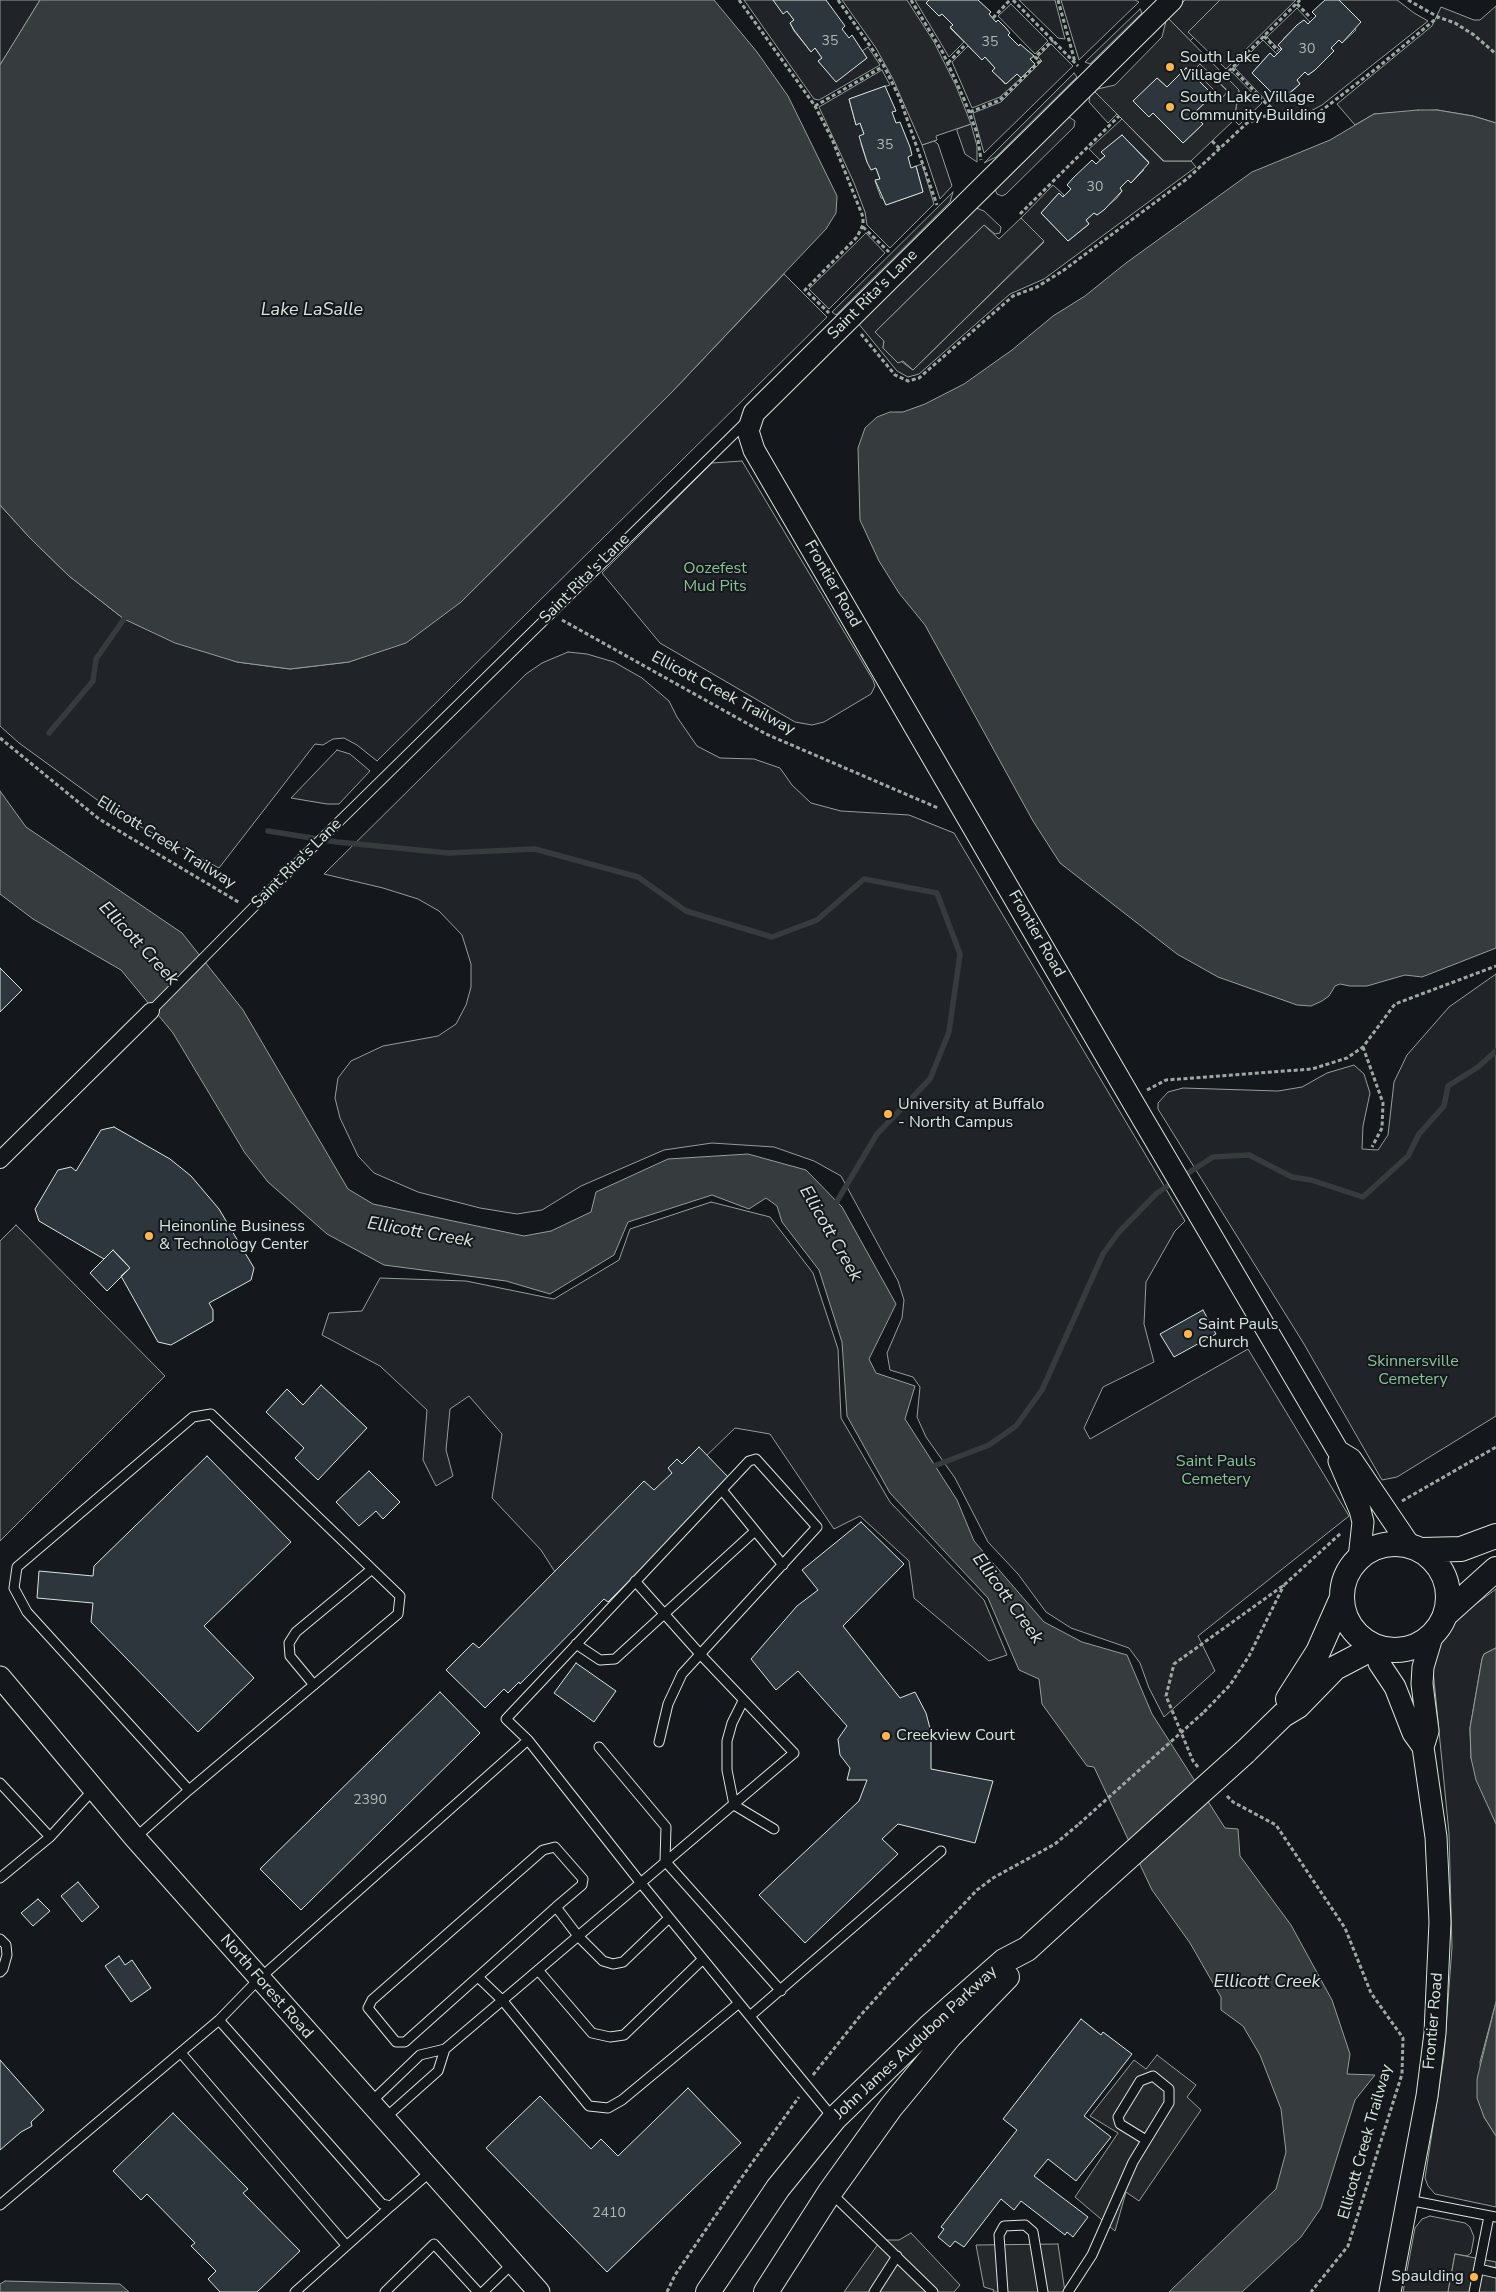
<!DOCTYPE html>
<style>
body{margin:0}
canvas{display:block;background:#14181c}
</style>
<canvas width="1496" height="2292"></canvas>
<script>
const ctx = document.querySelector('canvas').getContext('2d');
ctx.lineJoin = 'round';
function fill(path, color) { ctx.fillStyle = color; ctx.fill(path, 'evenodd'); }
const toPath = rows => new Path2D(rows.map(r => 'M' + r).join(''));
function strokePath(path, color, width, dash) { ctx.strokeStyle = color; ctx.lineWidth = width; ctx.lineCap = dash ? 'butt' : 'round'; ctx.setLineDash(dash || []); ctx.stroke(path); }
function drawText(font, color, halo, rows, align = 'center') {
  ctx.font = font + ' "Nunito Sans",sans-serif'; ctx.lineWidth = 4; ctx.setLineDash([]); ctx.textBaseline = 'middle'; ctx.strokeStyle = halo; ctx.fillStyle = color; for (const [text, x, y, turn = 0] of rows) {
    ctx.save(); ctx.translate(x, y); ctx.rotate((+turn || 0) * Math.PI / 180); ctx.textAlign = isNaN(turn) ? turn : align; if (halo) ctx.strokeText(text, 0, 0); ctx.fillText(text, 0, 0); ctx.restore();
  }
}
const green = toPath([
 [0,0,40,0,0,65,0,0],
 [744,0,773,0,787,11,794,20,790,23,794,31,811,52,815,48,822,58,818,61,836,81,867,58,862,51,868,47,880,65,819,100,814,99,744,0],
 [915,0,929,0,926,3,939,16,942,14,953,25,950,28,964,42,949,57,915,0],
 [1019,0,1055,0,1065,39,1058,38,1019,0],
 [1061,0,1135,0,1139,2,1079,60,1061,0],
 [1185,0,1220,0,1189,31,1194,37,1190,41,1167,17,1185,0],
 [1339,0,1397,0,1414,13,1428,21,1322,105,1305,114,1298,115,1279,113,1273,108,1235,68,1263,40,1277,54,1274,57,1270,53,1252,73,1280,101,1287,96,1300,84,1297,80,1305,72,1308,75,1315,70,1334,51,1331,48,1339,40,1342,43,1356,30,1339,0],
 [1011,4,1048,41,1035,54,998,16,1011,4],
 [1496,6,1496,123,1473,116,1437,110,1374,114,1355,125,1337,104,1432,26,1441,7,1474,20,1480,20,1496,6],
 [1297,8,1310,22,1308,24,1304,20,1284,38,1280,50,1267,37,1297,8],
 [1140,9,1142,13,1090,64,1085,62,1140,9],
 [1051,44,1073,66,984,153,973,113,1001,102,1042,61,1038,57,1051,44],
 [968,46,982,60,985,57,995,68,993,71,1005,84,1017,74,1021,78,1000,97,972,108,952,62,968,46],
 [1200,63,1228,92,1222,98,1193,70,1200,63],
 [882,70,890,85,849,99,856,125,860,123,864,134,861,144,867,162,876,168,880,179,875,181,881,198,883,198,886,205,923,192,916,166,922,164,934,204,890,248,867,225,865,212,854,183,819,107,882,70],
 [1232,72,1262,103,1239,125,1234,120,1239,91,1227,78,1232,72],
 [1074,73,1077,77,996,157,984,163,1074,73],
 [1093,90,1117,114,1108,123,1089,102,1090,95,1093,90],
 [1069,117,1075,121,1074,127,1006,194,1002,196,997,194,995,189,1069,117],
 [1122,119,1163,161,1191,161,1196,167,1044,279,1010,294,919,374,908,377,897,371,858,323,976,208,984,211,1001,227,1000,233,995,234,984,225,875,332,884,341,883,348,913,370,1044,242,1021,218,1053,185,1064,195,1063,197,1059,193,1041,213,1068,241,1089,224,1086,220,1094,213,1097,215,1117,198,1122,191,1120,188,1128,180,1131,183,1144,170,1143,169,1149,162,1122,135,1102,152,1105,156,1100,160,1089,149,1122,119],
 [971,124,977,146,977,162,965,154,957,131,957,129,971,124],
 [934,141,938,144,952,186,940,199,922,145,934,141],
 [953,192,950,202,836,315,832,312,953,192],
 [866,233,885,253,829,309,809,289,866,233],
 [784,274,827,317,377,761,357,745,344,738,333,739,323,745,315,744,219,868,118,815,19,743,0,726,0,505,30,538,69,576,124,619,237,662,290,669,349,662,461,602,672,392,784,274],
 [742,461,873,680,875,686,871,694,824,722,812,725,795,722,660,643,602,573,712,463,742,461],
 [568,652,587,654,614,662,642,678,669,701,677,717,697,746,720,758,754,759,780,768,792,785,811,803,841,811,909,815,954,833,1185,1221,1175,1231,1146,1282,1144,1324,1154,1362,1103,1387,1084,1428,1090,1439,1248,1349,1349,1516,1198,1636,1215,1671,1164,1717,1149,1688,1140,1663,1129,1648,1071,1628,1046,1612,1018,1574,988,1542,955,1478,926,1437,917,1417,920,1387,913,1377,890,1370,887,1353,902,1318,904,1300,898,1281,841,1176,814,1161,774,1147,712,1143,664,1150,581,1186,542,1210,517,1214,480,1208,418,1192,374,1173,358,1156,340,1118,335,1098,338,1078,351,1061,383,1046,438,1036,456,1024,466,1005,471,987,471,964,462,935,439,911,418,899,383,888,324,874,526,674,542,663,568,652],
 [337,750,350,754,370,771,339,804,327,804,291,798,337,750],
 [1496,974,1496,1416,1397,1477,1382,1480,1304,1344,1158,1109,1158,1103,1168,1092,1183,1088,1278,1091,1302,1087,1327,1073,1354,1065,1364,1074,1370,1093,1363,1126,1362,1149,1378,1150,1388,1135,1394,1082,1407,1055,1449,1007,1496,974],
 [711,1202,770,1217,813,1273,838,1349,841,1418,890,1502,984,1600,1007,1655,989,1661,914,1598,909,1561,860,1516,834,1529,770,1434,735,1428,567,1591,541,1550,492,1498,502,1434,469,1396,450,1409,446,1450,453,1476,436,1486,423,1460,427,1410,380,1366,322,1335,329,1313,362,1311,380,1278,466,1281,554,1299,619,1260,630,1229,711,1202],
 [1496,1589,1496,1648,1484,1654,1482,1659,1470,1728,1471,1758,1496,1824,1496,2002,1480,2062,1484,2117,1496,2136,1496,2207,1435,2194,1428,2186,1425,2178,1444,2056,1452,1947,1449,1833,1433,1670,1441,1637,1453,1621,1496,1589],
 [1430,2216,1465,2223,1470,2227,1474,2237,1471,2253,1467,2256,1455,2254,1448,2292,1403,2292,1415,2228,1422,2219,1430,2216]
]);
fill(green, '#202428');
strokePath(green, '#939e99', 1);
const parking = toPath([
 [842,0,907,0,934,42,956,86,971,124,936,136,937,140,922,145,893,79,876,48,842,0],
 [1220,0,1296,0,1226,69,1188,32,1220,0],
 [1167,17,1239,90,1234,120,1191,161,1164,161,1093,90,1115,85,1162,37,1167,17],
 [1200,64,1228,91,1222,98,1194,70,1200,64],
 [1186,68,1213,95,1193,114,1203,124,1183,143,1153,113,1134,101,1157,78,1167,87,1186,68],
 [1021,218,1044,241,913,370,903,361,898,363,883,348,884,341,875,332,984,225,999,239,1021,218],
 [16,1225,165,1376,0,1541,0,1241,16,1225],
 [1157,2055,1196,2085,1187,2097,1201,2110,1139,2201,1126,2192,1115,2231,1075,2197,1118,2133,1090,2116,1134,2060,1146,2069,1157,2055],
 [911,2233,960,2285,954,2292,844,2292,881,2240,899,2240,911,2233],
 [1058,2244,1065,2292,993,2292,994,2290,984,2287,976,2245,1058,2244],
 [1455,2254,1496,2262,1496,2292,1448,2292,1455,2254]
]);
fill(parking, '#24282b');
strokePath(parking, '#939e99', 1);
const water = toPath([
 [40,0,714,0,757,52,788,96,837,196,836,213,826,229,672,392,461,602,406,643,349,662,290,669,237,662,175,643,124,619,69,576,30,538,0,505,0,65,40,0],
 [1418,110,1437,110,1473,116,1496,123,1496,948,1422,977,1405,975,1367,986,1350,986,1340,984,1335,986,1329,996,1322,1001,1311,1006,1297,1005,1218,977,1177,954,1060,863,1033,821,925,625,899,593,879,561,860,520,858,448,865,428,877,417,890,412,903,412,925,404,964,384,1012,350,1053,316,1085,296,1126,263,1252,172,1330,140,1374,114,1418,110],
 [0,791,26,827,182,933,243,1010,348,1189,373,1204,524,1236,551,1231,591,1212,596,1192,668,1159,748,1154,806,1170,842,1207,896,1304,869,1359,876,1373,915,1386,905,1419,957,1500,974,1541,1044,1622,1082,1642,1127,1655,1152,1714,1225,1828,1238,1829,1240,1856,1291,1925,1332,2000,1350,2054,1347,2074,1375,2075,1355,2100,1321,2208,1301,2237,1242,2292,1169,2292,1276,2189,1286,2152,1281,2109,1260,2055,1243,2026,1221,2010,1221,1997,1190,1943,1152,1890,1094,1767,1087,1766,1042,1704,1039,1679,1019,1670,988,1598,890,1493,847,1416,842,1342,819,1270,782,1222,777,1206,766,1198,749,1209,712,1195,628,1222,614,1255,550,1294,506,1281,384,1265,327,1234,268,1182,245,1153,173,1033,121,970,33,919,0,894,0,791],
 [1496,1648,1496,1824,1476,1780,1471,1758,1470,1728,1482,1659,1484,1654,1496,1648],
 [1496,2002,1496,2136,1484,2117,1477,2098,1477,2079,1496,2002],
 [5,2281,120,2284,129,2292,0,2292,0,2284,5,2281]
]);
fill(water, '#363b3e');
strokePath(water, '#939e99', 1);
strokePath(toPath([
 [49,733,93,681,96,659,124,619],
 [268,831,337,842,448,853,535,849,638,877,686,911,772,937,817,920,864,879,937,893,960,954,949,1032,930,1079,877,1134,833,1208],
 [1182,1177,1213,1157,1249,1155,1292,1177,1311,1180,1363,1197,1408,1156,1419,1134,1444,1106,1448,1086,1478,1067,1496,1051],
 [929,1468,989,1445,1016,1426,1042,1390,1103,1254,1119,1232,1157,1193,1174,1182]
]), '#363b3e', 5.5);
const building = toPath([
 [773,0,826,0,845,26,842,29,849,38,852,35,867,58,836,82,818,61,822,58,815,48,811,52,794,30,790,23,794,20,787,11,783,14,773,0],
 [929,0,978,0,991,12,989,14,996,22,998,20,1006,28,1010,33,1008,35,1019,46,1020,44,1034,56,1030,59,1035,64,1021,78,1017,74,1006,84,992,71,995,68,985,57,982,60,950,27,953,25,942,14,939,16,926,3,929,0],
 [1325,0,1339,0,1361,22,1342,43,1339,40,1331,48,1334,51,1315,70,1308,75,1305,72,1297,80,1300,84,1280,101,1252,73,1270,53,1274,57,1282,49,1278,45,1297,25,1304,20,1308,24,1316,16,1312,12,1325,0],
 [1186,68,1213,95,1193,114,1203,124,1183,143,1153,113,1149,117,1133,101,1157,78,1167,87,1186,68],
 [885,86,896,111,892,112,896,123,900,122,910,147,912,155,908,157,911,168,916,166,923,192,886,205,875,180,880,179,876,168,871,170,867,162,859,136,864,134,860,123,856,125,849,99,885,86],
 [1122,135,1149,163,1131,183,1128,180,1120,188,1122,191,1104,210,1097,215,1094,213,1086,220,1089,224,1068,241,1041,213,1059,193,1063,197,1071,189,1067,185,1073,178,1092,160,1096,164,1105,156,1101,152,1122,135],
 [0,968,22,990,0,1012,0,968],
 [114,1127,170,1159,191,1176,219,1209,254,1268,251,1280,209,1303,213,1310,213,1321,171,1345,158,1342,121,1276,130,1268,113,1250,104,1259,39,1221,35,1209,58,1170,71,1167,76,1171,101,1130,114,1127],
 [113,1250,130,1268,107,1291,90,1273,113,1250],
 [1203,1310,1216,1334,1174,1357,1160,1334,1203,1310],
 [321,1385,367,1428,318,1480,295,1458,304,1448,266,1412,287,1389,303,1405,321,1385],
 [699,1447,730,1479,608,1602,604,1599,520,1684,519,1682,508,1693,504,1689,485,1708,446,1670,473,1643,479,1648,644,1481,654,1490,672,1473,668,1468,677,1459,682,1464,699,1447],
 [207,1456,291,1542,204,1626,254,1678,198,1732,91,1622,93,1603,37,1598,39,1571,93,1576,94,1566,207,1456],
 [369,1471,400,1502,383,1519,376,1511,359,1526,336,1502,369,1471],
 [861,1522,904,1564,843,1626,900,1698,915,1692,926,1713,931,1732,931,1769,993,1781,975,1843,898,1824,882,1839,898,1854,805,1943,759,1895,859,1801,867,1780,847,1780,850,1768,840,1755,838,1739,847,1726,798,1671,776,1690,751,1659,797,1606,818,1590,802,1570,861,1522],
 [576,1663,616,1691,594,1722,554,1693,576,1663],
 [440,1692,480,1733,301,1910,260,1869,440,1692],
 [78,1882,99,1907,82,1922,61,1896,78,1882],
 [38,1899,50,1911,33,1926,21,1913,38,1899],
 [119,1956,125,1965,132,1960,151,1988,131,2002,105,1966,119,1956],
 [1081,2019,1101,2035,1103,2032,1132,2054,1084,2116,1111,2137,1076,2181,1048,2159,1034,2176,1088,2217,1073,2237,1067,2232,1065,2235,1021,2201,1014,2210,1001,2199,964,2247,955,2241,950,2247,938,2237,944,2229,941,2227,1017,2130,1003,2119,1081,2019],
 [0,2060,44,2110,31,2122,32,2126,21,2132,0,2150,0,2060],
 [688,2088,741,2143,607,2272,486,2148,540,2096,591,2149,601,2139,618,2156,688,2088],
 [173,2113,248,2189,243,2193,300,2251,257,2292,220,2292,208,2279,216,2271,191,2246,195,2243,147,2194,141,2200,113,2171,173,2113]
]);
fill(building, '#2c363c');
strokePath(building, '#d8e6dc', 1);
const service = toPath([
 [151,1011,306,854,746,422],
 [722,1490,783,1565],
 [576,1644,600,1660,615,1659,755,1531],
 [314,1685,290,1656,289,1643,296,1632,372,1569],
 [743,1701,732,1723,727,1741,727,1770,734,1805,774,1829],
 [659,1742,668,1704,682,1674,817,1527,756,1459,749,1461,506,1719,528,1740,640,1882,834,2119],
 [599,1747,666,1827,665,1861,781,1991],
 [0,1783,50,1837,93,1790],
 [135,1838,189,1790,398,1614,400,1596,211,1414,193,1417,17,1567,14,1588,27,1612,189,1790],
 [0,1878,50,1837],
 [556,1907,405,2042,396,2042,368,2008,372,2000,543,1850,555,1847,583,1879,582,1885,556,1907,578,1936,603,1961,613,1964,623,1962,669,1918],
 [0,1939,6,1945,7,1955,3,1969,0,1972],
 [538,1970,592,2033,610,2037,624,2035,703,1959],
 [478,1977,503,2001,589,2106,608,2108,622,2100,739,2003],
 [750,2016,941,1851],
 [219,2020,382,2204,391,2206,430,2172],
 [181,2053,346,2245],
 [371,2102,420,2055,445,2049,794,1753,700,1654,635,1581],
 [384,2119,438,2071,445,2049],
 [830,2192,933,2292],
 [1408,2200,1496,2217],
 [0,2205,219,2020,259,1979,528,1740],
 [1479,2269,1496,2273],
 [295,2292,391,2206],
 [385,2292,434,2244,478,2292],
 [483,2292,513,2263],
 [874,2292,897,2256],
 [1003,2292,999,2235,1004,2226,1025,2225,1033,2232,1043,2292],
 [1068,2292,1092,2255,1133,2162,1169,2103,1169,2089,1153,2076,1140,2081,1118,2117,1120,2124,1146,2140],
 [1474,2292,1489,2216]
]);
const minor = toPath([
 [0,1160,151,1011]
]);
const tertiary = toPath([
 [1172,0,754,413,748,431,754,450,1131,1099,1338,1451,1351,1459,1408,1543],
 [1339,1461,1360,1510,1363,1522,1359,1558],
 [1375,1647,1379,1663,1395,1687,1413,1733,1423,1747],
 [0,1677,135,1838,539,2292],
 [1390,2292,1427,2096,1435,2033,1440,1922,1436,1837,1423,1747,1428,1731,1422,1684,1423,1667,1432,1637]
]);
const secondary = toPath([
 '1342 1597a53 53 0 1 1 106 0a53 53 0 1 1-106 0Z',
 [1422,1550,1461,1549,1496,1536],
 [1446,1614,1496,1569],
 [1288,1699,1318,1652,1341,1600],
 [1245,1752,1283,1715,1298,1706,1335,1668,1375,1647],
 [708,2292,778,2188,834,2119,929,2027,1004,1961,1027,1949,1096,1886],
 [766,2292,830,2192,891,2107,949,2037,1007,1977]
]);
strokePath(service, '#d8e6dc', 11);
strokePath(minor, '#d8e6dc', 18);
strokePath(tertiary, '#d8e6dc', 23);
strokePath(secondary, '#d8e6dc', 26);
strokePath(toPath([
 [739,0,815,106,832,139,863,217,863,225,857,237,805,290,829,313],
 [838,0,884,66,900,99,937,205],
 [911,0,943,53,964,99,977,133,981,160],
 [1013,0,1078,66],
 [1058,0,1075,62],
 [1408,0,1438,17,1455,23,1474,35,1496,54],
 [1297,4,1311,18],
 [993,18,1010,0],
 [1264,36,1278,51],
 [948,63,965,45],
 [1232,68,1278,116],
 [1224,76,1300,0],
 [815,106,884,66],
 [970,112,1000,100,1040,61,1035,57,1053,40],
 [1212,141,1220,149],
 [1020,214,1119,116],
 [863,227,889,252],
 [861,334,895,375,908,381,919,378,1013,296,1037,287,1064,270,1188,178,1247,123,1265,116,1296,119,1317,114,1377,68,1438,17],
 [562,620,766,734,938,808],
 [0,738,99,819,240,903],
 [1363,1047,1383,1103,1382,1128,1372,1147],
 [1147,1090,1166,1080,1312,1069,1347,1058,1363,1047,1395,1004,1496,966],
 [1402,1501,1496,1447],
 [1204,1712,1230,1685,1249,1656,1284,1585],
 [1198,1767,1193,1761,1166,1696,1174,1664,1284,1585,1341,1533],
 [1227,1796,1233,1802,1276,1825,1345,1928,1371,1993,1403,2038,1402,2074,1348,2246,1311,2292],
 [813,2075,860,2016,901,1970,977,1890,993,1878,1055,1844,1079,1824],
 [667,2292,675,2275,737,2184,799,2097]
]), '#9da8a2', 3, [4, 2.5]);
strokePath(service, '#14181c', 9);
strokePath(minor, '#14181c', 16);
strokePath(tertiary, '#14181c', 21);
strokePath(secondary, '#14181c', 24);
const secondaryBridge = toPath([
 [1096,1886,1245,1752]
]);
strokePath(secondaryBridge, '#d8e6dc', 26, []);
strokePath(toPath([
 [1079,1824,1204,1712]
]), '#9da8a2', 3, [4, 2.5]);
strokePath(secondaryBridge, '#14181c', 24);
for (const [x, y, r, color] of [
 [1170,67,5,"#ffb74d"],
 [1170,107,5,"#ffb74d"],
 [888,1114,5,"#ffb74d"],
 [149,1236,5,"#ffb74d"],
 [1188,1334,5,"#ffb74d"],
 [886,1736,5,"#ffb74d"],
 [1474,2277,5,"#ffb74d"]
]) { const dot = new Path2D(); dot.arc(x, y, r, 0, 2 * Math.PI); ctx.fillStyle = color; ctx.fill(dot); strokePath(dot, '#14181c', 2); }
drawText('14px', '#adbab4', null, [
 ["35",830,42],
 ["35",990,43],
 ["30",1307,50],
 ["35",885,146],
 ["30",1095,188],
 ["2390",370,1801],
 ["2410",609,2214]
]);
drawText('16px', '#d8e6dc', '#14181c', [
 ["South Lake",1180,58],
 ["Village",1180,76],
 ["South Lake Village",1180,98],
 ["Community Building",1180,116],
 ["University at Buffalo",898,1105],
 ["- North Campus",898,1123],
 ["Heinonline Business",159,1227],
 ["& Technology Center",159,1245],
 ["Saint Pauls",1198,1325],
 ["Church",1198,1343],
 ["Creekview Court",896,1736],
 ["Spaulding",1464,2277,"right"]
], 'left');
drawText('16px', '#d8e6dc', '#14181c', [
 ["Saint Rita's Lane",873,295,-45],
 ["Saint Rita's Lane",585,579,-45],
 ["Frontier Road",832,584,60],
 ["Ellicott Creek Trailway",723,694,28],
 ["Ellicott Creek Trailway",166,843,32],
 ["Saint Rita's Lane",297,864,-45],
 ["Frontier Road",1036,934,60],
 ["North Forest Road",266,1987,49],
 ["Frontier Road",1434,2021,-85],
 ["John James Audubon Parkway",916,2043,-43],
 ["Ellicott Creek Trailway",1366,2142,-74]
]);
drawText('16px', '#8ac095', '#14181c', [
 ["Oozefest",715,569],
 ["Mud Pits",715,587],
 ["Skinnersville",1413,1362],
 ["Cemetery",1413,1380],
 ["Saint Pauls",1216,1462],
 ["Cemetery",1216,1480]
]);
drawText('italic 18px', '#d8e6dc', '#14181c', [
 ["Lake LaSalle",312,311],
 ["Ellicott Creek",138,944,47],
 ["Ellicott Creek",420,1233,10],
 ["Ellicott Creek",830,1234,60],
 ["Ellicott Creek",1007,1599,54],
 ["Ellicott Creek",1267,1983]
]);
</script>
